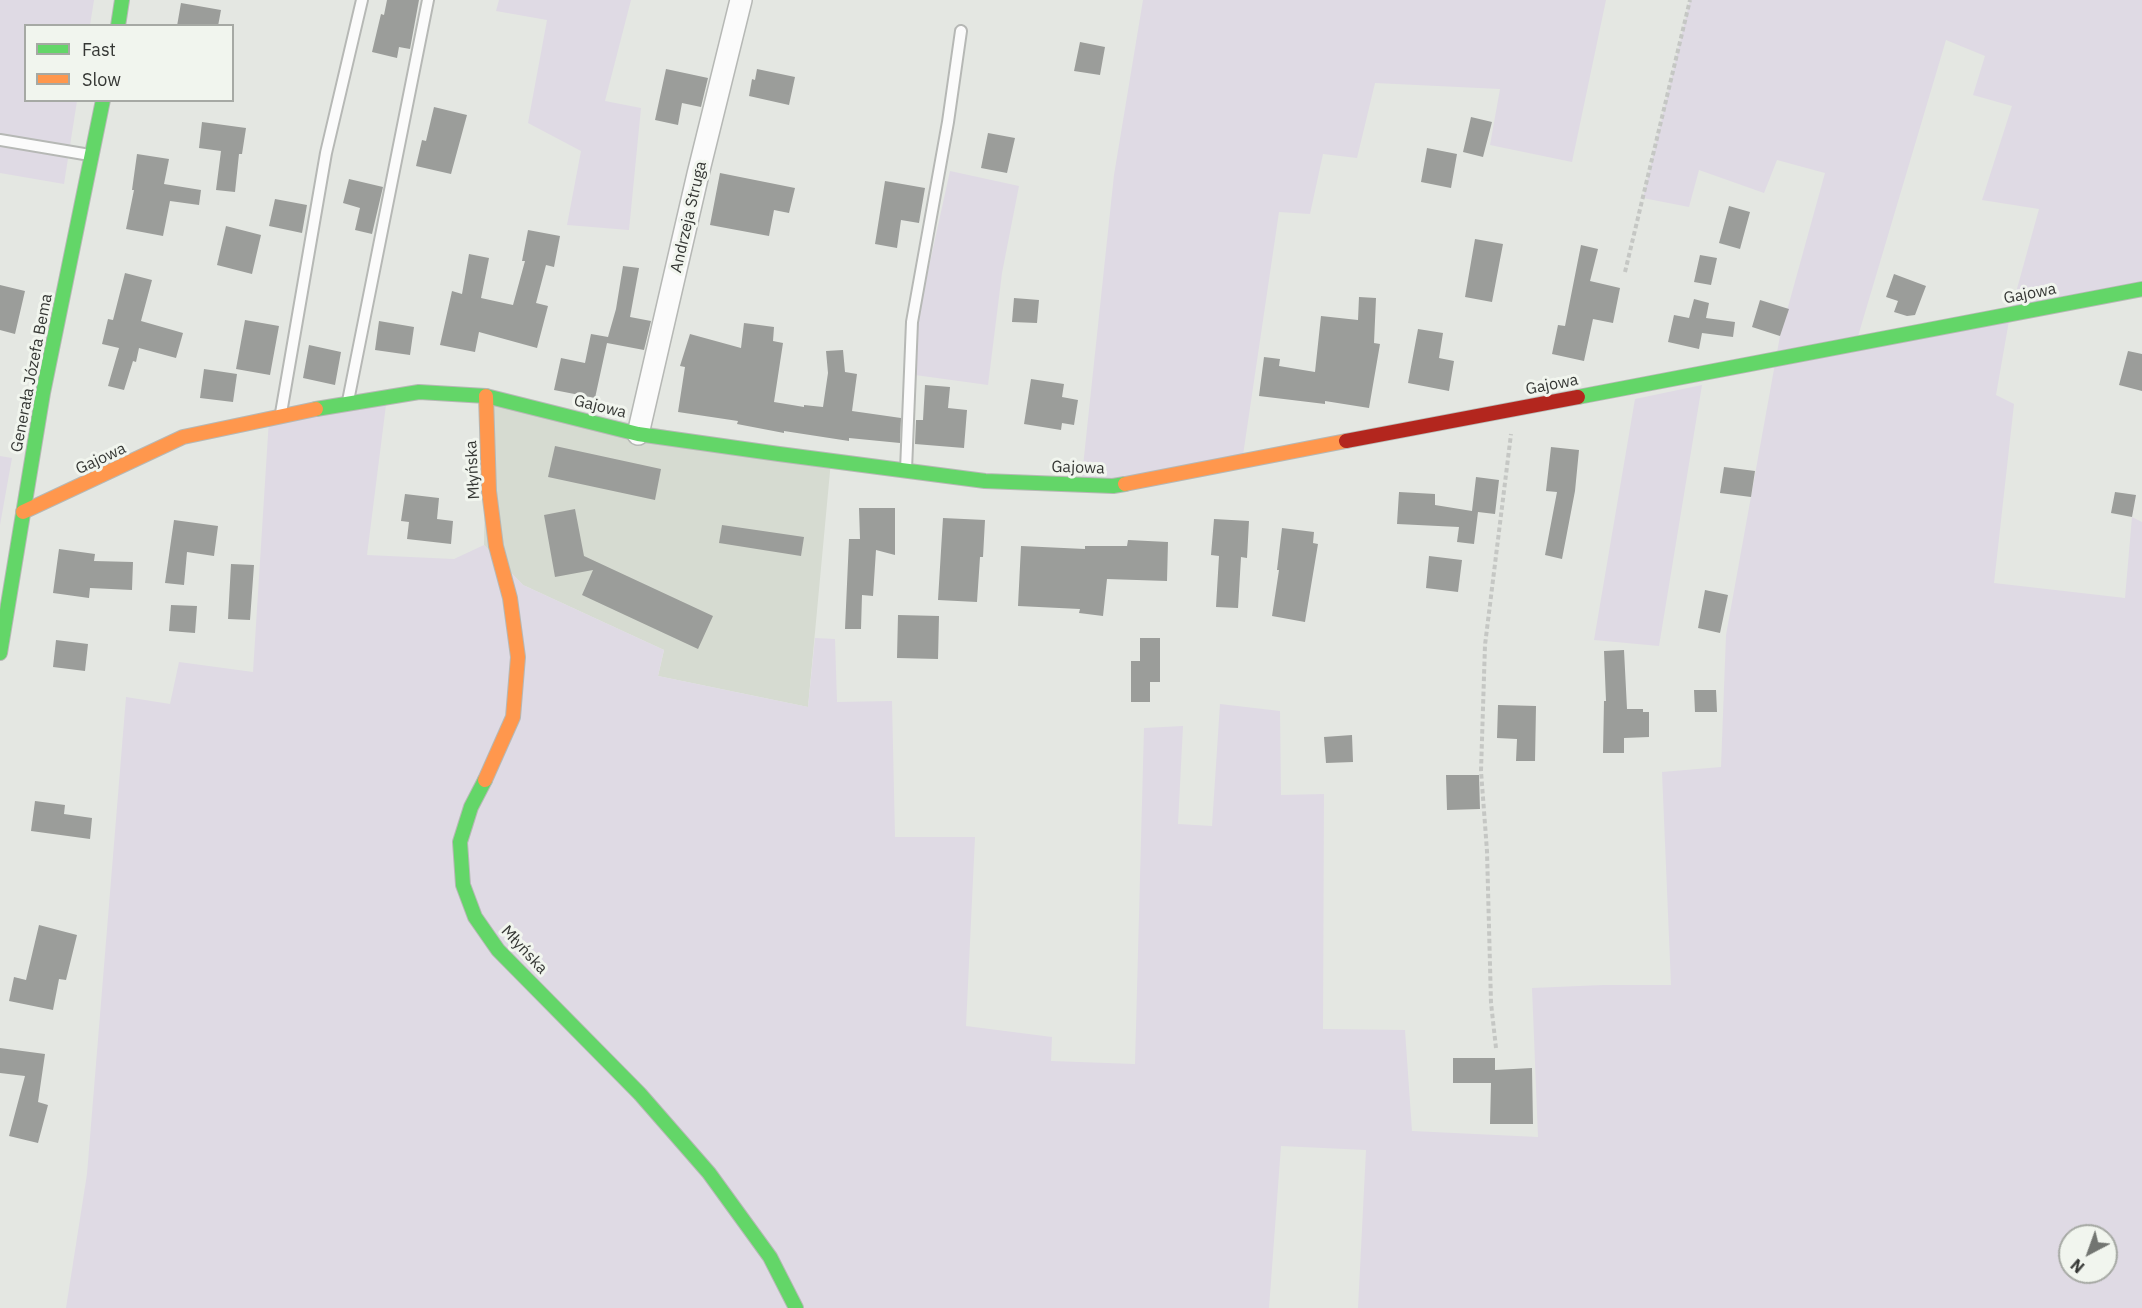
<!DOCTYPE html>
<meta charset="utf-8">
<style>
body{margin:0}
#map{position:relative;width:2142px;height:1308px;overflow:hidden;background:#e4e7e2;font-family:"IBM Plex Sans",sans-serif}
canvas{display:block}
.legend{position:absolute;left:24px;top:24px;width:210px;height:78px;box-sizing:border-box;background:#f1f5ee;border:2px solid #a6a9a4;margin:0;padding:8px 10px;list-style:none;font-size:18px;color:#353734}
.legend li{display:flex;align-items:center;gap:12px;height:30px}
.legend b{width:30px;border:2px solid #a6a9a4}
.north{position:absolute;left:2058px;top:1224px;width:60px;height:60px;box-sizing:border-box;background:#f1f5ee;border:2px solid #a6a9a4;border-radius:50%;rotate:221deg;font-size:16px;font-weight:700;line-height:24px;text-align:center;color:#353734}
.north::after{content:'';display:block;margin:auto;width:21px;height:27px;background:#727571;clip-path:polygon(50% 0,100% 100%,50% 72%,0 100%)}
</style>
<div id="map">
<canvas width="2142" height="1308"></canvas>
<ul class="legend">
<li><b style="height:8px;background:#63d668"></b>Fast</li>
<li><b style="height:8px;background:#ff974d"></b>Slow</li>
</ul>
<div class="north">N</div>
</div>
<script>
const ctx = document.querySelector('canvas').getContext('2d');
ctx.lineJoin = 'round';
function fill(path, color) { ctx.fillStyle = color; ctx.fill(path, 'evenodd'); }
const toPath = rows => new Path2D(rows.map(r => 'M' + r).join(''));
function strokePath(path, color, width, dash) { ctx.strokeStyle = color; ctx.lineWidth = width; ctx.lineCap = dash ? 'butt' : 'round'; ctx.setLineDash(dash || []); ctx.stroke(path); }
function drawText(font, color, halo, rows, align = 'center') {
  ctx.font = font + ' "IBM Plex Sans",sans-serif'; ctx.lineWidth = 6; ctx.setLineDash([]); ctx.textBaseline = 'middle'; ctx.strokeStyle = halo; ctx.fillStyle = color; for (const [text, x, y, turn = 0] of rows) {
    ctx.save(); ctx.translate(x, y); ctx.rotate((+turn || 0) * Math.PI / 180); ctx.textAlign = isNaN(turn) ? turn : align; if (halo) ctx.strokeText(text, 0, 0); ctx.fillText(text, 0, 0); ctx.restore();
  }
}
fill(toPath([
 [486,396,831,461,808,707,658,676,664,650,523,585,484,545]
]), '#d6dbd1');
fill(toPath([
 [0,0,94,0,90,25,26,26,26,100,77,101,64,184,0,173],
 [499,0,631,0,605,101,641,108,629,230,567,225,581,151,528,123,547,20,496,11],
 [1143,0,1606,0,1572,162,1490,145,1500,89,1375,83,1357,158,1323,154,1310,214,1279,212,1242,462,1081,485,1114,175],
 [1690,0,2142,0,2142,289,2010,315,1996,395,2014,404,1994,583,2125,598,2132,517,2142,522,2142,1308,1358,1308,1366,1150,1281,1146,1269,1308,66,1308,87,1174,126,697,170,704,179,662,253,672,269,419,387,397,367,555,454,559,484,545,523,585,664,650,658,676,808,707,815,638,835,639,837,702,892,701,895,837,975,837,966,1026,1052,1037,1051,1061,1135,1064,1144,728,1183,726,1178,824,1212,826,1220,704,1280,711,1281,795,1324,794,1323,1029,1405,1030,1412,1131,1538,1137,1532,988,1603,985,1671,985,1662,772,1721,767,1726,635,1780,336,1825,173,1777,160,1764,193,1699,170,1689,207,1643,198],
 [1946,40,1985,56,1973,95,2012,106,1982,200,2039,209,2010,314,1856,343],
 [2070,1236,2106,1236,2106,1272,2070,1272],
 [950,171,1019,186,1002,273,988,385,915,375,917,321],
 [1702,385,1659,646,1594,640,1635,399],
 [0,456,12,458,0,525]
]), '#dfdae4');
fill(toPath([
 [387,0,419,0,410,49,399,47,397,58,372,52,381,14,384,15],
 [181,3,221,10,218,26,177,26],
 [1080,42,1105,47,1100,75,1074,71],
 [666,69,708,78,701,107,682,103,678,125,655,120],
 [757,69,795,77,789,105,749,96,752,79,755,80],
 [434,107,467,115,451,174,416,166,422,140,426,141],
 [1471,117,1492,122,1483,157,1463,152],
 [202,122,246,128,242,154,239,154,235,192,216,190,221,151,199,148],
 [988,133,1015,138,1007,173,981,168],
 [1427,148,1457,154,1451,188,1421,182],
 [137,154,169,159,164,184,201,190,199,205,170,201,163,236,126,229,134,190,132,190],
 [720,173,795,188,789,213,774,210,769,236,710,225],
 [349,179,383,187,372,234,355,230,360,208,343,203],
 [885,181,925,188,919,223,901,220,897,248,875,244],
 [275,199,307,205,302,233,269,226],
 [1729,206,1750,212,1740,249,1719,243],
 [226,226,261,235,252,274,217,265],
 [528,230,560,236,554,267,546,265,536,303,548,306,537,348,479,332,475,352,440,345,452,291,462,294,469,254,489,258,481,298,513,305,525,261,522,261],
 [1475,239,1503,244,1492,302,1465,297],
 [1581,245,1598,249,1590,281,1620,288,1613,323,1593,319,1584,361,1552,354,1558,325,1565,326],
 [1700,255,1717,258,1711,285,1694,282],
 [623,266,639,268,630,317,651,321,644,350,607,343,595,398,554,390,561,358,585,363,591,334,608,337,616,309],
 [125,273,152,280,141,321,183,333,176,358,139,348,136,362,133,361,124,390,108,386,119,348,102,344,108,319,113,320],
 [1894,274,1926,286,1915,315,1907,316,1894,312,1898,301,1886,297],
 [0,285,25,291,15,334,0,330],
 [1359,297,1376,298,1374,343,1380,344,1369,408,1325,401,1325,404,1259,396,1264,357,1280,359,1279,366,1315,372,1321,316,1358,320],
 [1014,298,1039,300,1037,323,1012,322],
 [1694,299,1709,303,1706,318,1735,322,1733,337,1702,333,1699,349,1668,342,1674,315,1689,318],
 [1760,300,1789,309,1780,336,1752,327],
 [245,320,279,326,270,375,236,369],
 [379,321,414,327,410,355,375,350],
 [744,323,774,327,773,341,783,343,774,402,804,407,804,405,823,407,828,373,826,351,843,350,845,372,857,374,852,411,901,418,900,443,849,438,849,441,784,431,784,433,737,424,738,421,678,412,685,367,680,366,690,334,741,348],
 [1418,329,1443,333,1439,358,1454,361,1449,391,1408,383],
 [309,345,341,352,335,385,303,378],
 [2128,351,2142,354,2142,391,2119,385],
 [204,369,237,374,233,402,200,398],
 [1031,379,1064,384,1062,397,1078,400,1074,425,1062,423,1061,430,1024,424],
 [925,385,950,387,948,408,967,410,964,448,915,444,916,420,923,420],
 [555,446,661,469,655,500,548,477],
 [1551,447,1579,450,1575,491,1562,559,1545,555,1557,492,1546,491],
 [1724,467,1755,471,1751,497,1720,493],
 [1476,477,1499,480,1495,514,1478,512,1474,544,1457,542,1459,527,1397,524,1399,492,1435,494,1435,505,1472,511],
 [2115,492,2136,495,2132,517,2111,513],
 [405,494,439,498,437,519,453,521,451,544,407,539,409,522,401,521],
 [859,508,895,508,895,555,876,550,873,596,862,595,861,629,845,629,849,539,860,539],
 [575,509,584,556,713,616,698,649,582,595,593,570,555,577,544,515],
 [943,518,985,520,983,557,980,557,977,602,938,600],
 [1214,519,1249,521,1247,558,1241,557,1238,608,1216,607,1219,556,1211,555],
 [174,520,218,526,214,556,187,552,184,585,165,583],
 [722,525,804,537,801,556,719,543],
 [1282,528,1314,532,1313,543,1318,544,1305,622,1272,616,1279,570,1277,570],
 [1128,540,1168,542,1167,581,1107,579,1103,616,1079,613,1080,609,1018,606,1021,546,1085,549,1085,546,1127,546],
 [59,549,95,554,94,561,133,562,132,590,90,588,89,598,53,593],
 [1429,556,1462,560,1458,592,1426,588],
 [231,564,254,565,250,620,228,619],
 [1705,590,1728,595,1720,633,1698,628],
 [171,605,197,606,195,633,169,631],
 [898,615,939,616,938,659,897,658],
 [1140,638,1160,638,1160,682,1150,682,1150,702,1131,702,1131,661,1140,661],
 [56,640,88,644,85,671,53,667],
 [1624,650,1627,709,1643,709,1643,712,1649,712,1649,737,1624,738,1624,753,1603,753,1604,701,1606,701,1604,651],
 [1694,690,1716,690,1717,712,1695,712],
 [1498,705,1536,706,1535,761,1516,761,1517,739,1497,738],
 [1352,735,1353,762,1326,763,1324,737],
 [1446,775,1479,775,1480,809,1447,810],
 [35,801,65,805,64,814,92,818,90,839,31,831],
 [39,925,77,935,66,980,59,979,53,1010,9,1001,14,977,26,980],
 [0,1048,45,1054,38,1102,48,1105,38,1143,9,1136,25,1076,0,1073],
 [1453,1058,1495,1058,1495,1070,1532,1068,1533,1124,1490,1124,1491,1083,1453,1083]
]), '#9b9d9a');
const lane = toPath([
 [0,140,90,155],
 [348,401,428,0],
 [281,413,326,153,362,0],
 [906,470,912,322,948,122,961,31]
]);
const street = toPath([
 [638,434,698,174,741,0]
]);
const fast = toPath([
 [118,26,122,0],
 [1578,397,2142,289],
 [316,409,419,392,486,396,638,434,779,454,985,481,1113,486,1125,484],
 [0,653,43,393,103,100],
 [485,780,471,807,460,842,463,885,475,917,498,950,640,1094,709,1173,770,1257,796,1308]
]);
const slow = toPath([
 [1125,484,1346,441],
 [23,512,183,437,316,409],
 [485,780,513,717,518,657,510,598,496,546,489,491,486,396]
]);
const jam = toPath([
 [1346,441,1578,397]
]);
strokePath(lane, '#b6b8b5', 14);
strokePath(street, '#b6b8b5', 24);
strokePath(fast, '#b6b8b5', 16);
strokePath(slow, '#b6b8b5', 16);
strokePath(jam, '#b6b8b5', 16);
strokePath(toPath([
 [1625,272,1690,0],
 [1496,1048,1491,1003,1487,851,1481,771,1485,645,1511,434]
]), '#c5c7c4', 4, [4.5, 3]);
strokePath(lane, '#fbfbfb', 10);
strokePath(street, '#fbfbfb', 21);
strokePath(fast, '#63d668', 14);
strokePath(slow, '#ff974d', 14);
strokePath(jam, '#b3261e', 14);
drawText('16px', '#353734', '#f1f5ee', [
 ["Andrzeja Struga",689,217,-77],
 ["Gajowa",2030,294,-11],
 ["Generała Józefa Bema",32,373,-79],
 ["Gajowa",1552,385,-11],
 ["Gajowa",600,407,14],
 ["Gajowa",101,459,-25],
 ["Gajowa",1078,468,2],
 ["Młyńska",473,470,-93],
 ["Młyńska",524,950,47]
]);
</script>
